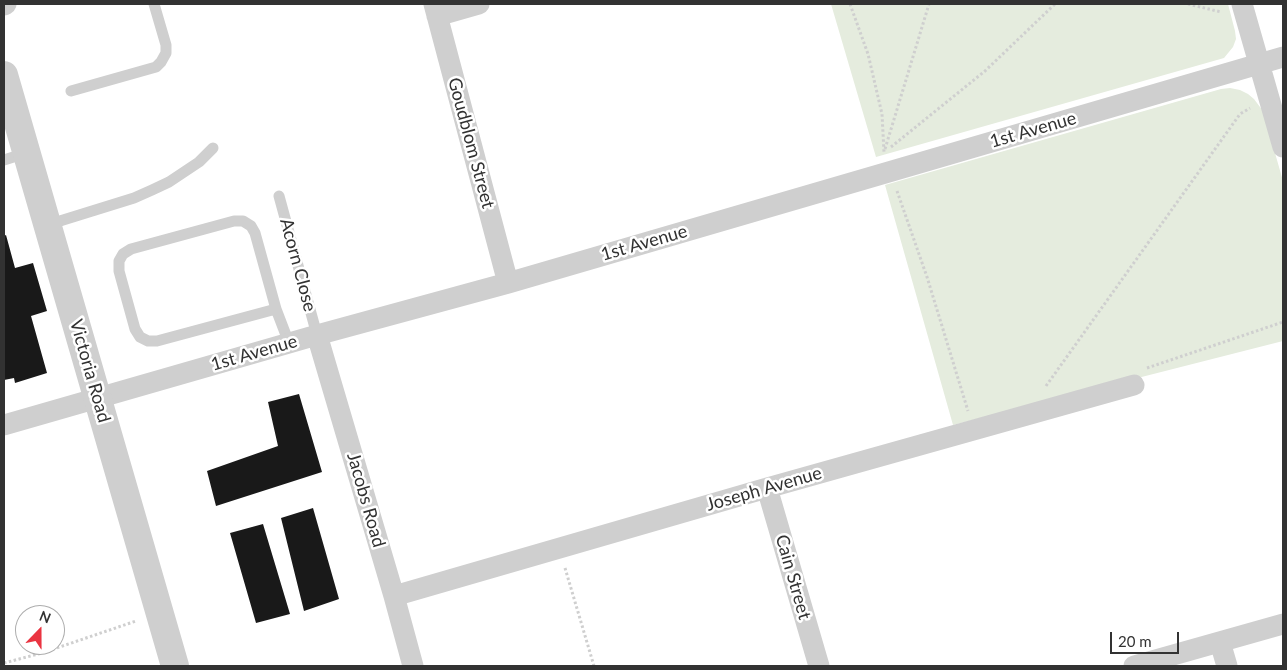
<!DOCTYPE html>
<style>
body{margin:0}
#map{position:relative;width:1287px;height:670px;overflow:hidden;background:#fff;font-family:Lato,sans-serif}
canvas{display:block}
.frame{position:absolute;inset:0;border:5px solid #323232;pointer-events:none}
.north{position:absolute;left:15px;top:605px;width:50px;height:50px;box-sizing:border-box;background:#fff;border:1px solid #adadad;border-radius:50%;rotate:22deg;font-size:14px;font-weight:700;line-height:20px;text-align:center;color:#323232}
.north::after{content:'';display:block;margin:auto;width:18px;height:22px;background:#ea3441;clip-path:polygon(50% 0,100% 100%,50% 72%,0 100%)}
.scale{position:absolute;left:1110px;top:632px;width:69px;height:22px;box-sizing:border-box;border:2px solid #323232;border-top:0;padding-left:6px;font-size:15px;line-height:18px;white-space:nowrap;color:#323232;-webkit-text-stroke:4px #fff;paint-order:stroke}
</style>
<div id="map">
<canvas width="1287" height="670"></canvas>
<div class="frame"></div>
<div class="north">N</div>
<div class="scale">20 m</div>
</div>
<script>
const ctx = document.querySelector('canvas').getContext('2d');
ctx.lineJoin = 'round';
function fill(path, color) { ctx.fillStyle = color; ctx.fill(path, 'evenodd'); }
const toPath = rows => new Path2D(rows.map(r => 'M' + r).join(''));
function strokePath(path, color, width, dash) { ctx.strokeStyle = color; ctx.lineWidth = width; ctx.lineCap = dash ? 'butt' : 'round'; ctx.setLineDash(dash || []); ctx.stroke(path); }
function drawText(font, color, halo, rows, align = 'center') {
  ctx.font = font + ' Lato,sans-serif'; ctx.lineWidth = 5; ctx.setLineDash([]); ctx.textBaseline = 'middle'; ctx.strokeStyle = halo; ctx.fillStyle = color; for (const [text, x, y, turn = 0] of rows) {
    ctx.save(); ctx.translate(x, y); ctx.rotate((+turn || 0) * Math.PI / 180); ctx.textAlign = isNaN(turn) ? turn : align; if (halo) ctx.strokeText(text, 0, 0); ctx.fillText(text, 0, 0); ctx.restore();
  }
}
fill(toPath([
 [831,4,1228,4,1235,31,1236,39,1233,47,1224,58,876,157],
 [1230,88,1240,90,1248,94,1254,99,1263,111,1283,181,1283,341,953,425,885,185,1221,89]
]), '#e5ecde');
fill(toPath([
 [6,235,15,268,33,263,47,311,31,316,47,373,15,383,14,378,4,380,4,236],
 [299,394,322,472,216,506,207,471,278,446,268,402],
 [313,508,339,599,304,611,281,518],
 [263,524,290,614,256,623,230,533]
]), '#191919');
strokePath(toPath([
 [850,4,868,54,882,114,884,152],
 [1188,4,1221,12],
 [891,147,985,71,1055,4],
 [885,149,929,4],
 [897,191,927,277,968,411],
 [1147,368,1283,322],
 [1046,386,1240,114,1250,108],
 [565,568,594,666],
 [4,663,42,653,136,621]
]), '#cfcfcf', 3, [2.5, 2.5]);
strokePath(toPath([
 [71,91,156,67,161,62,166,53,166,45,154,4],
 [4,160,26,153],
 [279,196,317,335],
 [47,225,134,198,152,190,169,182,199,162,213,148],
 [276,309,157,341,148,341,140,337,135,329,119,271,119,261,123,254,131,249,234,221,243,221,251,226,255,233,276,309,289,343]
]), '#cfcfcf', 11);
strokePath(toPath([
 [434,4,508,283],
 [1242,4,1283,147],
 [4,5,6,4],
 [437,16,479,4],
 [317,335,394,596,413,666],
 [4,425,317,335,508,283,1283,57],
 [767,488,819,666],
 [394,596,767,488,1134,385],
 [1220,642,1227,666],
 [1134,666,1283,624]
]), '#cfcfcf', 21);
strokePath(toPath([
 [4,75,175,666]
]), '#cfcfcf', 28);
drawText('18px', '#323232', '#fff', [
 ["1st Avenue",1033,130,-16],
 ["Goudblom Street",471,143,75],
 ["1st Avenue",644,243,-16],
 ["Acorn Close",298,265,75],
 ["1st Avenue",254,353,-16],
 ["Victoria Road",90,371,74],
 ["Joseph Avenue",764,489,-16],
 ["Jacobs Road",366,500,74],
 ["Cain Street",793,577,74]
]);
</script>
